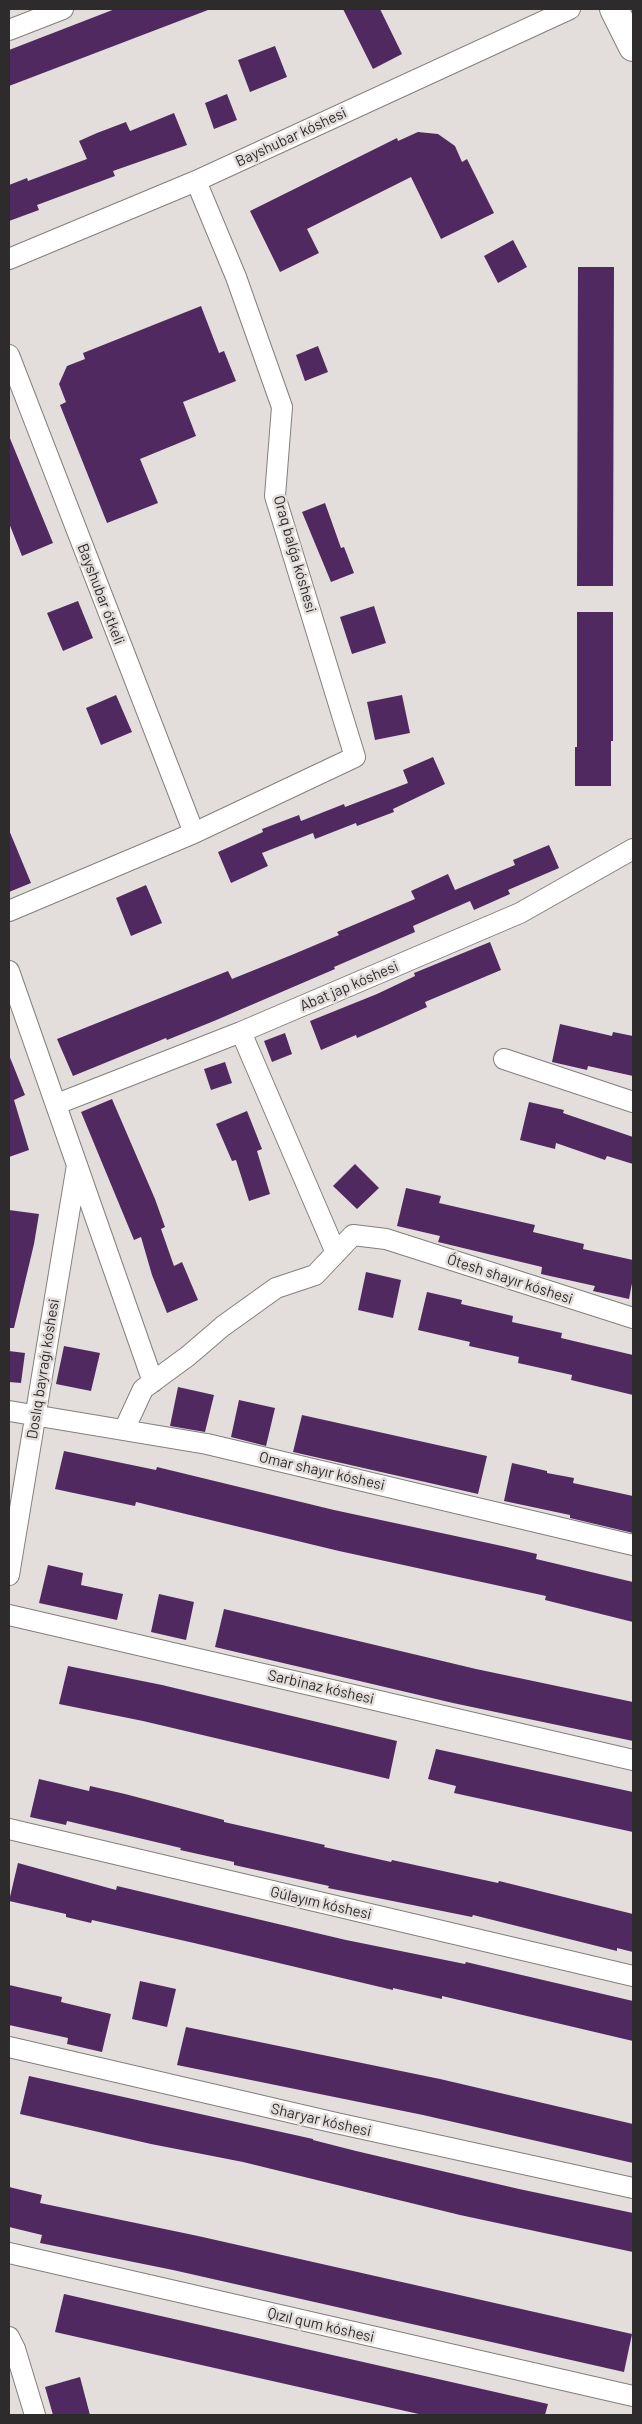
<!DOCTYPE html>
<meta charset="utf-8">
<style>
body{margin:0}
#map{position:relative;width:642px;height:2424px;overflow:hidden;background:#e3dedc;font-family:Barlow,sans-serif}
canvas{display:block}
.frame{position:absolute;inset:0;border:10px solid #2d2b2b;pointer-events:none}
</style>
<div id="map">
<canvas width="642" height="2424"></canvas>
<div class="frame"></div>
</div>
<script>
const ctx = document.querySelector('canvas').getContext('2d');
ctx.lineJoin = 'round';
function fill(path, color) { ctx.fillStyle = color; ctx.fill(path, 'evenodd'); }
const toPath = rows => new Path2D(rows.map(r => 'M' + r).join(''));
function strokePath(path, color, width, dash) { ctx.strokeStyle = color; ctx.lineWidth = width; ctx.lineCap = dash ? 'butt' : 'round'; ctx.setLineDash(dash || []); ctx.stroke(path); }
function drawText(font, color, halo, rows, align = 'center') {
  ctx.font = font + ' Barlow,sans-serif'; ctx.lineWidth = 5; ctx.setLineDash([]); ctx.textBaseline = 'middle'; ctx.strokeStyle = halo; ctx.fillStyle = color; for (const [text, x, y, turn = 0] of rows) {
    ctx.save(); ctx.translate(x, y); ctx.rotate((+turn || 0) * Math.PI / 180); ctx.textAlign = isNaN(turn) ? turn : align; if (halo) ctx.strokeText(text, 0, 0); ctx.fillText(text, 0, 0); ctx.restore();
  }
}
fill(toPath([
 [115,9,208,10,9,86,9,50],
 [343,9,380,9,402,54,373,69],
 [275,46,287,77,250,92,238,60],
 [227,94,237,120,214,129,205,103],
 [174,113,187,145,113,171,115,176,37,205,39,210,9,221,9,185,27,178,28,181,87,159,79,141,97,133,126,122,130,131],
 [418,132,438,134,455,146,462,162,467,159,494,213,441,239,411,177,307,229,319,253,280,272,250,211,397,138,398,141],
 [513,240,527,267,498,283,484,256],
 [578,267,614,267,613,586,577,586],
 [201,306,219,353,224,351,236,381,183,402,196,436,140,459,158,503,107,523,60,405,66,402,59,384,67,366,85,359,83,353],
 [318,346,328,372,305,381,296,355],
 [9,436,53,543,22,556,9,523],
 [325,503,341,548,344,547,354,573,331,582,302,512],
 [78,601,93,638,63,651,47,613],
 [374,606,386,643,352,654,340,617],
 [577,612,613,612,613,741,611,741,611,786,575,786,575,747,577,747],
 [116,695,132,732,101,745,86,708],
 [402,695,410,733,375,740,367,702],
 [433,757,445,784,393,809,394,812,357,826,356,823,315,839,313,833,262,853,268,866,231,883,218,852,263,832,262,829,299,815,301,821,344,804,345,807,408,783,403,770],
 [9,830,31,883,9,892],
 [549,845,559,868,508,890,510,894,474,910,470,901,413,926,415,932,334,967,335,969,214,1021,167,1040,166,1038,73,1076,57,1039,228,971,232,979,294,954,339,935,337,932,415,899,411,891,448,874,455,890,515,865,513,860],
 [146,885,162,923,131,936,116,898],
 [490,942,501,970,425,1002,427,1007,387,1025,357,1038,356,1035,321,1050,310,1021,377,994,415,976,414,973],
 [560,1024,612,1036,613,1032,633,1036,633,1076,588,1066,587,1070,552,1062],
 [285,1033,292,1054,272,1062,264,1041],
 [9,1055,25,1095,14,1100,29,1150,9,1157],
 [225,1062,232,1083,211,1090,204,1069],
 [112,1099,155,1199,165,1227,161,1229,174,1266,182,1262,198,1300,167,1313,152,1275,141,1237,134,1240,81,1112],
 [529,1102,564,1110,563,1113,633,1137,633,1164,607,1156,605,1160,556,1143,555,1149,520,1140],
 [247,1111,262,1149,257,1151,270,1194,249,1201,236,1160,232,1161,216,1124],
 [355,1164,379,1188,357,1209,333,1186],
 [406,1188,441,1196,439,1203,535,1225,533,1232,584,1244,583,1249,633,1260,633,1278,629,1299,593,1291,595,1286,541,1274,542,1267,438,1242,440,1236,397,1226],
 [9,1210,39,1214,34,1244,14,1328,9,1328],
 [366,1272,401,1280,393,1318,358,1310],
 [427,1292,462,1300,461,1304,513,1316,512,1322,562,1333,561,1338,633,1355,633,1395,571,1380,572,1375,518,1363,519,1357,469,1346,470,1342,418,1330],
 [64,1346,100,1353,91,1391,56,1384],
 [9,1351,25,1353,21,1383,9,1382],
 [178,1387,214,1395,205,1432,170,1426],
 [239,1400,275,1408,266,1446,231,1437],
 [302,1415,487,1456,478,1494,293,1452],
 [64,1451,156,1470,157,1467,334,1510,502,1546,537,1554,536,1559,633,1582,633,1622,545,1600,546,1596,339,1551,136,1502,135,1506,55,1489],
 [512,1463,547,1471,547,1473,574,1478,573,1483,633,1496,633,1533,570,1518,570,1515,504,1501],
 [48,1565,83,1573,81,1585,123,1594,117,1620,39,1603],
 [159,1594,194,1602,186,1640,151,1632],
 [224,1609,476,1669,633,1702,633,1741,453,1703,215,1647],
 [68,1666,162,1685,397,1741,389,1779,143,1721,59,1704],
 [436,1749,633,1792,633,1832,454,1793,456,1786,428,1779],
 [39,1779,89,1791,90,1786,125,1794,224,1820,224,1822,325,1845,324,1847,391,1862,392,1860,498,1883,499,1881,633,1914,633,1952,617,1948,617,1951,473,1915,472,1917,328,1888,329,1886,234,1865,234,1862,180,1850,181,1848,67,1821,66,1825,30,1817],
 [18,1863,116,1890,117,1886,346,1940,465,1964,466,1962,633,2001,633,2041,442,1996,442,1999,393,1988,393,1990,194,1943,92,1920,91,1923,66,1917,66,1914,9,1901],
 [140,1981,176,1989,167,2027,132,2019],
 [9,1985,62,1997,61,2002,111,2014,102,2052,67,2044,68,2038,9,2025],
 [186,2027,440,2079,633,2124,633,2163,423,2115,177,2065],
 [29,2076,313,2139,313,2140,356,2151,519,2189,633,2213,633,2252,460,2215,243,2162,151,2144,20,2114],
 [9,2187,42,2195,40,2203,198,2236,632,2334,624,2372,173,2270,40,2243,42,2235,9,2227],
 [64,2294,548,2404,545,2415,423,2415,55,2332],
 [80,2377,90,2415,53,2415,45,2387]
]), '#512961');
const minor = toPath([
 [9,30,63,9],
 [9,259,196,181,570,9],
 [9,355,194,833],
 [9,911,194,833,355,757,275,496,282,407,236,277,196,181],
 [9,971,153,1382],
 [241,1032,336,1253],
 [504,1059,633,1102],
 [57,1104,241,1032,520,913,633,849],
 [9,1411,207,1444,633,1545],
 [124,1430,143,1389,188,1356,223,1326,276,1288,315,1275,353,1235,386,1239,633,1318],
 [9,1575,77,1165],
 [9,1615,633,1760],
 [9,1829,633,1976],
 [9,2047,336,2123,633,2188],
 [9,2253,633,2396],
 [9,2337,15,2349,35,2415]
]);
const primary = toPath([
 [614,9,633,47]
]);
strokePath(minor, '#837f7d', 22);
strokePath(primary, '#837f7d', 30);
strokePath(minor, '#fff', 20);
strokePath(primary, '#fff', 28);
drawText('15px', '#2d2b2b', '#e3dedc', [
 ["Bayshubar kóshesi",291,137,-25],
 ["Oraq balǵa kóshesi",295,554,74],
 ["Bayshubar ótkeli",101,594,69],
 ["Abat jap kóshesi",349,986,-23],
 ["Ótesh shayır kóshesi",510,1279,18],
 ["Doslıq bayraǵı kóshesi",43,1369,-81],
 ["Omar shayır kóshesi",322,1471,13],
 ["Sarbinaz kóshesi",321,1687,13],
 ["Gúlayım kóshesi",321,1903,13],
 ["Sharyar kóshesi",321,2120,13],
 ["Qızıl qum kóshesi",321,2325,13]
]);
</script>
